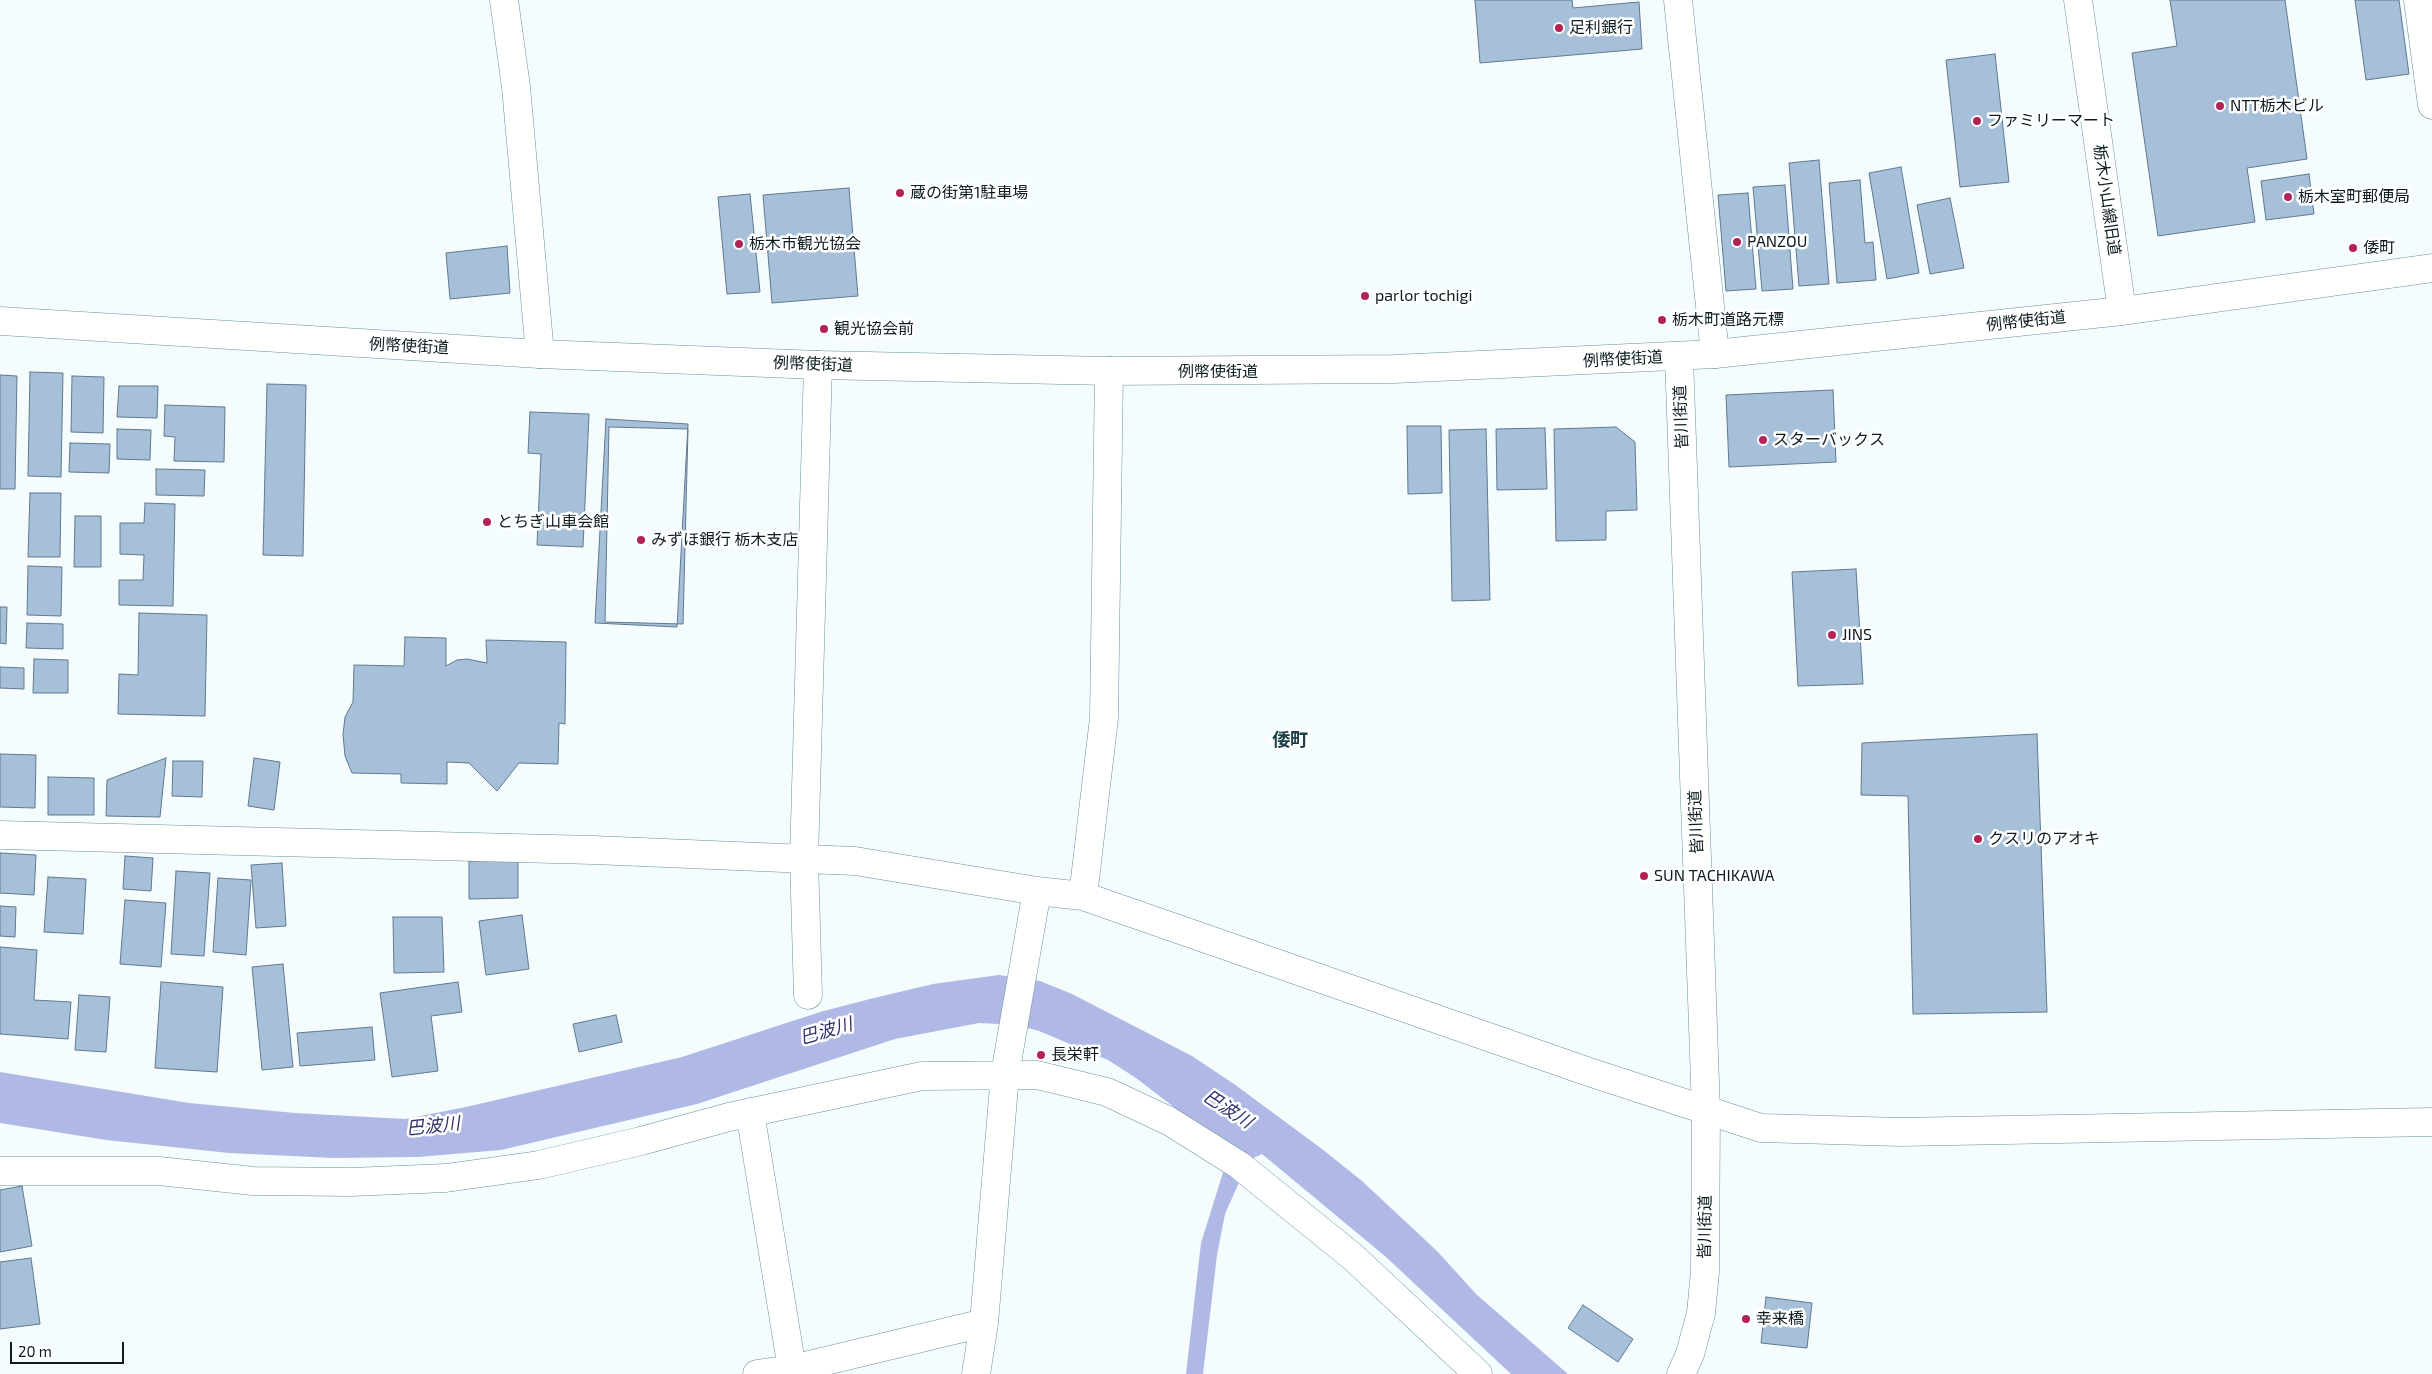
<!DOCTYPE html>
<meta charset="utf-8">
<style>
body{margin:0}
#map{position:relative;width:2432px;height:1374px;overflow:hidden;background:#f4fcfe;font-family:"Exo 2",sans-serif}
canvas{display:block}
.scale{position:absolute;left:10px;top:1342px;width:114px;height:22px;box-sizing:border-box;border:2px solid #0d1c20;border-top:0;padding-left:6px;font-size:15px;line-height:18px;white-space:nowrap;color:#0d1c20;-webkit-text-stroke:4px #fff;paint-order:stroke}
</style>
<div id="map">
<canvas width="2432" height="1374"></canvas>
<div class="scale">20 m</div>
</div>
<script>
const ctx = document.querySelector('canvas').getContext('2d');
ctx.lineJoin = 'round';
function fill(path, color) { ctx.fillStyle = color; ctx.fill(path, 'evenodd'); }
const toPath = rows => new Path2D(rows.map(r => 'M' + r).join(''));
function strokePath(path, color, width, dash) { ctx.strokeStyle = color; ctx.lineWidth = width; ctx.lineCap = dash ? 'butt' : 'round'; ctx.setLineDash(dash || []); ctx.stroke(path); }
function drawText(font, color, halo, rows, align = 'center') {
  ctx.font = font + ' "Exo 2","Noto Sans JP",sans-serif'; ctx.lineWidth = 5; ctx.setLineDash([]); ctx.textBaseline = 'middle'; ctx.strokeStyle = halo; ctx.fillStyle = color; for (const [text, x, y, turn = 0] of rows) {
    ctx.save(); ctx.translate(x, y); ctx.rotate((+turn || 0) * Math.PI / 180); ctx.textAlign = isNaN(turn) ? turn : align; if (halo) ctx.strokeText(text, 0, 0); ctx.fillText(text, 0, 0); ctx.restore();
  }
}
fill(toPath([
 [999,975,1040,981,1072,994,1192,1056,1234,1084,1322,1149,1362,1181,1437,1251,1476,1294,1568,1374,1511,1374,1386,1257,1262,1154,1249,1160,1225,1214,1217,1255,1203,1374,1186,1374,1201,1243,1230,1150,1136,1078,1108,1060,1039,1031,1018,1025,979,1023,895,1039,697,1104,501,1150,418,1157,333,1158,229,1153,106,1140,0,1123,0,1072,189,1103,295,1113,405,1119,466,1107,682,1057,820,1012,870,999,933,984]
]), '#b0b9e6');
const building = toPath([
 [1475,0,1572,0,1573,8,1639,2,1642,49,1480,63,1475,0],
 [2170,0,2285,0,2307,159,2247,168,2255,222,2158,236,2132,53,2177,46,2170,0],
 [2355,0,2399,0,2409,74,2366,80,2355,0],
 [1995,54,2009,182,1960,187,1946,60,1995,54],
 [1819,160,1829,284,1799,286,1789,163,1819,160],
 [1901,167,1919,273,1887,279,1869,173,1901,167],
 [2309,174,2314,214,2266,220,2261,181,2309,174],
 [1860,180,1865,243,1873,242,1876,280,1837,283,1829,183,1860,180],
 [1785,185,1793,289,1762,291,1753,187,1785,185],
 [849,188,858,296,772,303,763,195,849,188],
 [1748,193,1756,289,1726,291,1718,195,1748,193],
 [750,194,760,292,727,294,718,197,750,194],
 [1950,198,1964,268,1930,274,1917,205,1950,198],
 [507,246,510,293,450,299,446,253,507,246],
 [30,372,63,373,61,477,28,476,30,372],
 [0,375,17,376,15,489,0,489,0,375],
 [72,376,104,377,103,433,71,432,72,376],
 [267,384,306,385,303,556,263,555,267,384],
 [119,386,158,386,157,418,117,417,119,386],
 [1833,390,1836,462,1729,467,1726,395,1833,390],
 [165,405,225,407,224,462,174,461,175,437,164,436,165,405],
 [530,412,589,414,583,547,537,545,541,454,528,453,530,412],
 [606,419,688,424,677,627,595,623,606,419],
 [1407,426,1441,426,1442,493,1408,494,1407,426],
 [609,427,688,429,683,624,605,622,609,427],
 [1616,427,1635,442,1637,510,1606,511,1606,540,1556,541,1554,429,1616,427],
 [1545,428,1547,489,1497,490,1496,429,1545,428],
 [117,429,151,430,150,460,117,459,117,429],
 [1486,429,1490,600,1452,601,1449,430,1486,429],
 [70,443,110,444,109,473,69,472,70,443],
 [156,469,205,470,204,496,156,495,156,469],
 [30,493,61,493,60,557,28,557,30,493],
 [145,503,175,504,173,606,119,605,119,580,143,580,144,555,120,554,120,523,144,523,145,503],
 [75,516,101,516,101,567,74,567,75,516],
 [28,566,62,567,61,616,27,615,28,566],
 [1856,569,1863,684,1798,686,1792,572,1856,569],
 [0,607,7,607,6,644,0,643,0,607],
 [139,613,207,615,205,716,118,714,119,674,138,675,139,613],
 [27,623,63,624,63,649,26,648,27,623],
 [405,637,446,638,446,666,457,660,467,659,487,663,486,640,566,642,565,724,559,723,558,764,519,763,497,791,469,763,447,762,447,784,401,783,401,774,352,773,345,756,343,735,345,717,353,702,354,665,404,666,405,637],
 [34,659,68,660,68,693,33,693,34,659],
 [0,667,24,668,24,689,0,688,0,667],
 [2037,734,2047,1012,1913,1014,1908,796,1861,795,1862,743,2037,734],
 [0,754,36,755,35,808,0,807,0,754],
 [166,758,160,817,106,816,107,780,166,758],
 [254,758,280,762,274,810,248,806,254,758],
 [173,761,203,761,202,797,172,796,173,761],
 [48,777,94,778,94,815,48,815,48,777],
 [0,853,36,855,34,895,0,893,0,853],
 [125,856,153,858,151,891,123,889,125,856],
 [518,860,518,898,469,899,469,861,518,860],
 [282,863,286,926,256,928,251,865,282,863],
 [176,871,210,873,204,956,171,954,176,871],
 [48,877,86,879,83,934,44,932,48,877],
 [218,878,251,880,246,955,213,952,218,878],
 [125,900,166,903,161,967,120,964,125,900],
 [0,906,16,907,15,937,0,936,0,906],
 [522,915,529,969,486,975,479,921,522,915],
 [393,917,442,917,444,972,394,973,393,917],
 [0,947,37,950,34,1000,71,1002,68,1039,0,1034,0,947],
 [283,964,293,1067,262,1070,252,967,283,964],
 [161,982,223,987,217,1072,155,1068,161,982],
 [458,982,462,1012,431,1016,438,1071,392,1077,380,993,458,982],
 [79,995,110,997,106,1052,75,1050,79,995],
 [616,1015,622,1042,579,1052,573,1024,616,1015],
 [372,1027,375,1060,300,1066,297,1033,372,1027],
 [22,1186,32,1246,0,1252,0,1190,22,1186],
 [31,1258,40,1324,0,1329,0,1262,31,1258],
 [1766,1297,1812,1303,1807,1348,1761,1343,1766,1297],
 [1583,1305,1633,1339,1618,1362,1568,1328,1583,1305]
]);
fill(building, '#a5c0d8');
strokePath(building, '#60798f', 1);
const minor = toPath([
 [504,0,516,87,540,354],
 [1678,0,1715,354],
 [2078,0,2122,311],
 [2418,0,2432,105],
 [0,835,593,850,855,861,1037,891,1083,896,1589,1072,1761,1128,1900,1132,2432,1122],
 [1083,896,1104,718,1109,371],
 [808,995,804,859,818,365],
 [750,1112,792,1369],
 [0,1171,159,1171,253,1181,351,1182,446,1178,539,1165,641,1141,729,1117,922,1076,1037,1075,1107,1092,1169,1121,1239,1165,1353,1257,1478,1374],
 [757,1374,792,1369,984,1323],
 [976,1374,984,1323,1005,1074,1037,891]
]);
const major = toPath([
 [0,321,540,354,818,365,1109,371,1394,369,1715,354,2122,311,2432,268],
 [1679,357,1706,1110,1705,1272,1701,1313,1690,1354,1681,1374]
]);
strokePath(minor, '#6a909b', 29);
strokePath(major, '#6a909b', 29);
strokePath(minor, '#fff', 28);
strokePath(major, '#fff', 28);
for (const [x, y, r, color] of [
 [1559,28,5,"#b22254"],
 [2220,106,5,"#b22254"],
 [1977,121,5,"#b22254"],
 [900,193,5,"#b22254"],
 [2288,197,5,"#b22254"],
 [1737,242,5,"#b22254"],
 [739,244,5,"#b22254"],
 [2353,248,5,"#b22254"],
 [1365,296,5,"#b22254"],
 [1662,320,5,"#b22254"],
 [824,329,5,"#b22254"],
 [1763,440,5,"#b22254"],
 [487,522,5,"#b22254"],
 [641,540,5,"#b22254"],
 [1832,635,5,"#b22254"],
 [1978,839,5,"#b22254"],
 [1644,876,5,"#b22254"],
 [1041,1055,5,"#b22254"],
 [1746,1319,5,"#b22254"]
]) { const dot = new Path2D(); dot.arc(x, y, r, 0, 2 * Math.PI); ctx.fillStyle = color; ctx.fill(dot); strokePath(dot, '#fff', 2); }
drawText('16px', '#0d1c20', '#fff', [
 ["足利銀行",1569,28],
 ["NTT栃木ビル",2230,106],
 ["ファミリーマート",1987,121],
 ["蔵の街第1駐車場",910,193],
 ["栃木室町郵便局",2298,197],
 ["PANZOU",1747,242],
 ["栃木市観光協会",749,244],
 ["倭町",2363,248],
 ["parlor tochigi",1375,296],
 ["栃木町道路元標",1672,320],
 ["観光協会前",834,329],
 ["スターバックス",1773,440],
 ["とちぎ山車会館",497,522],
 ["みずほ銀行 栃木支店",651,540],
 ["JINS",1842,635],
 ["クスリのアオキ",1988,839],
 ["SUN TACHIKAWA",1654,876],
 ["長栄軒",1051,1055],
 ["幸来橋",1756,1319]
], 'left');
drawText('16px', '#0d1c20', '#fff', [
 ["栃木小山線旧道",2107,200,82],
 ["例幣使街道",2026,321,-6],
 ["例幣使街道",409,346,3],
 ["例幣使街道",1623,359,-3],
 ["例幣使街道",813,364,2],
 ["例幣使街道",1218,372],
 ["皆川街道",1681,417,-92],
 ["皆川街道",1696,822,-92],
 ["皆川街道",1705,1227,-89]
]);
drawText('bold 18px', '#1c414a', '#fff', [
 ["倭町",1290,740]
]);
drawText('italic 18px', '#2f346b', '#fff', [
 ["巴波川",826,1031,-16],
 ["巴波川",1228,1109,33],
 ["巴波川",433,1126,-6]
]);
</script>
